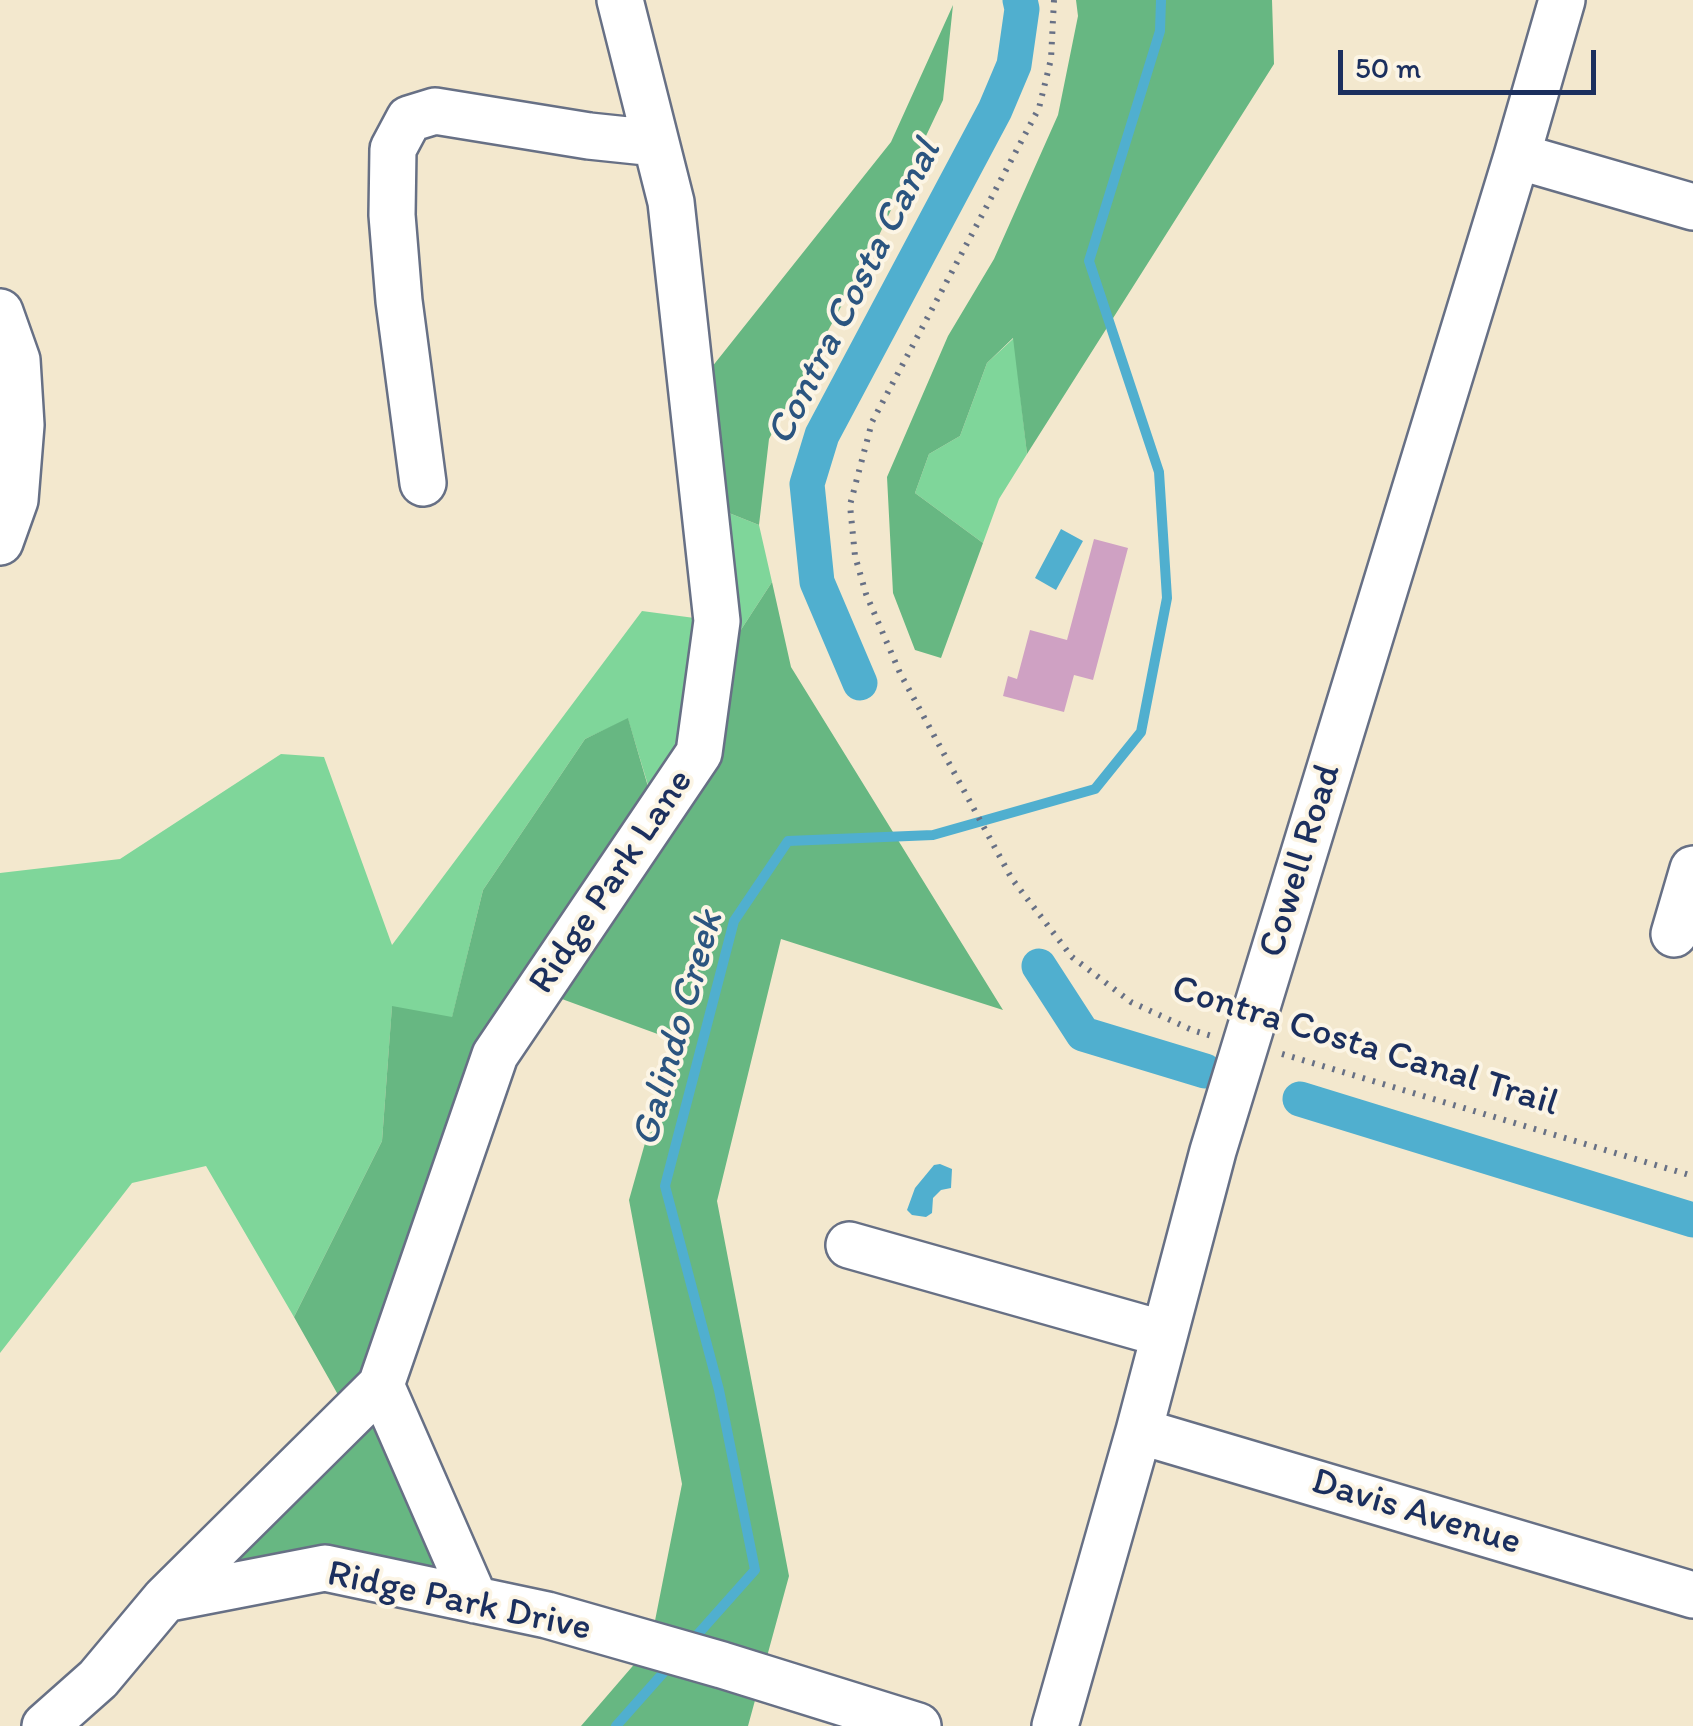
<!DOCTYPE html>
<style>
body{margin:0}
#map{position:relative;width:1693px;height:1726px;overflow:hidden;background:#f3e8ce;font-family:Itim,sans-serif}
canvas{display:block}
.scale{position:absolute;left:1338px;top:50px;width:258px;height:45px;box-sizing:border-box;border:5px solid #1b2f5e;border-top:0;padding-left:12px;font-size:30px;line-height:35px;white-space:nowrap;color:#1b2f5e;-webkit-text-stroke:8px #fcf5e5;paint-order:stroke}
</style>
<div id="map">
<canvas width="1693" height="1726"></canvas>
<div class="scale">50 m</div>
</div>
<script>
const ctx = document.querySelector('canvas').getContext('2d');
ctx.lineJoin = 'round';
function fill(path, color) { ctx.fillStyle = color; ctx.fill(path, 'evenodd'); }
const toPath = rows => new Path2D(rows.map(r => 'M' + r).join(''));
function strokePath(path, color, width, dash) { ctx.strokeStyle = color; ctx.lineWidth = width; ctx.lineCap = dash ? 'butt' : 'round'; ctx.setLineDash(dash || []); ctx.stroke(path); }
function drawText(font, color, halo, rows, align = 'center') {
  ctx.font = font + ' Itim,sans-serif'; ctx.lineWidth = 8; ctx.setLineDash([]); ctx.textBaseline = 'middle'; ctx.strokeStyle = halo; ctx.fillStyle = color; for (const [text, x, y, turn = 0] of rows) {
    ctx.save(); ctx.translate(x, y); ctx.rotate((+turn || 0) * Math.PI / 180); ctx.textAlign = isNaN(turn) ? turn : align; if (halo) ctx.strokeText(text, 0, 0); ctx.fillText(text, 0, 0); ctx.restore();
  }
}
fill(toPath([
 [1014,338,1027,454,999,499,983,543,915,493,929,454,960,436,987,363],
 [704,503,759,525,772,582,709,679,657,815,628,719,585,739,483,890,452,1018,392,1007,382,1141,294,1317,206,1166,132,1183,0,1353,0,873,120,859,281,754,324,757,392,945,642,611,717,621]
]), '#7fd69a');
fill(toPath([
 [1076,0,1272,0,1274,64,1027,454,1013,338,987,363,960,436,929,454,915,493,983,543,941,658,915,650,893,593,887,477,948,336,994,259,1058,115,1078,16],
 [953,5,943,100,873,248,769,439,759,525,704,503,692,392,891,142],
 [772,582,791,667,1003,1010,781,939,717,1201,789,1576,748,1726,581,1726,650,1646,682,1484,629,1200,674,1040,540,991,381,1385,475,1600,325,1568,165,1599,350,1416,294,1317,382,1141,392,1006,452,1017,483,890,585,739,628,718,656,814,709,679]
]), '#67b782');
fill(toPath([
 [1061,529,1083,541,1056,590,1035,578],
 [940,1164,952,1169,951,1188,941,1190,933,1198,932,1213,926,1217,912,1215,907,1210,915,1188,934,1165]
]), '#50afcf');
strokePath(toPath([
 [690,1643,755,1570,719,1390,665,1186,734,921,788,841,933,835,1095,789,1141,732,1167,598,1159,472,1089,261,1160,31,1161,0],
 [616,1726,672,1663]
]), '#50afcf', 10);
strokePath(toPath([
 [860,683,817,582,807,484,822,435,995,110,1014,65,1022,9,1020,0],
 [1039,966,1083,1034,1205,1071],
 [1300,1099,1693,1220]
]), '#50afcf', 35);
fill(toPath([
 [1094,539,1128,548,1093,680,1074,675,1064,712,1003,696,1008,676,1017,679,1030,630,1067,640]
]), '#cfa1c3');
const minor = toPath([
 [1517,156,1693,207],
 [0,312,17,360,21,425,15,500,0,542],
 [423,483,399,301,392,215,393,149,409,119,435,111,589,136,656,143],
 [1674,934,1693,869],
 [849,1245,1164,1334],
 [381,1385,475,1600],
 [1139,1431,1693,1595],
 [165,1599,381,1385,495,1055,699,753,717,621,671,202,620,0],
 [45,1726,98,1679,165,1599,325,1568,547,1615,722,1665,918,1726],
 [1055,1726,1139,1431,1213,1151,1517,156,1562,0]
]);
strokePath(minor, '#677085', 50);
strokePath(toPath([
 [1054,0,1051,59,1039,108,872,422,850,505,855,556,866,594,900,673,1012,879,1072,957,1131,1002,1192,1030,1212,1036],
 [1282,1054,1693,1176]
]), '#677085', 6, [2.5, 8]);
strokePath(minor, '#fff', 45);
drawText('38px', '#1b2f5e', '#fcf5e5', [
 ["Cowell Road",1301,861,-73],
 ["Ridge Park Lane",612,882,-56],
 ["Contra Costa Canal Trail",1365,1047,17],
 ["Davis Avenue",1416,1513,17],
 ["Ridge Park Drive",459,1602,12]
]);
drawText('italic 40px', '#2b5580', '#fcf5e5', [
 ["Contra Costa Canal",855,293,-63],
 ["Galindo Creek",679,1029,-74]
]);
</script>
